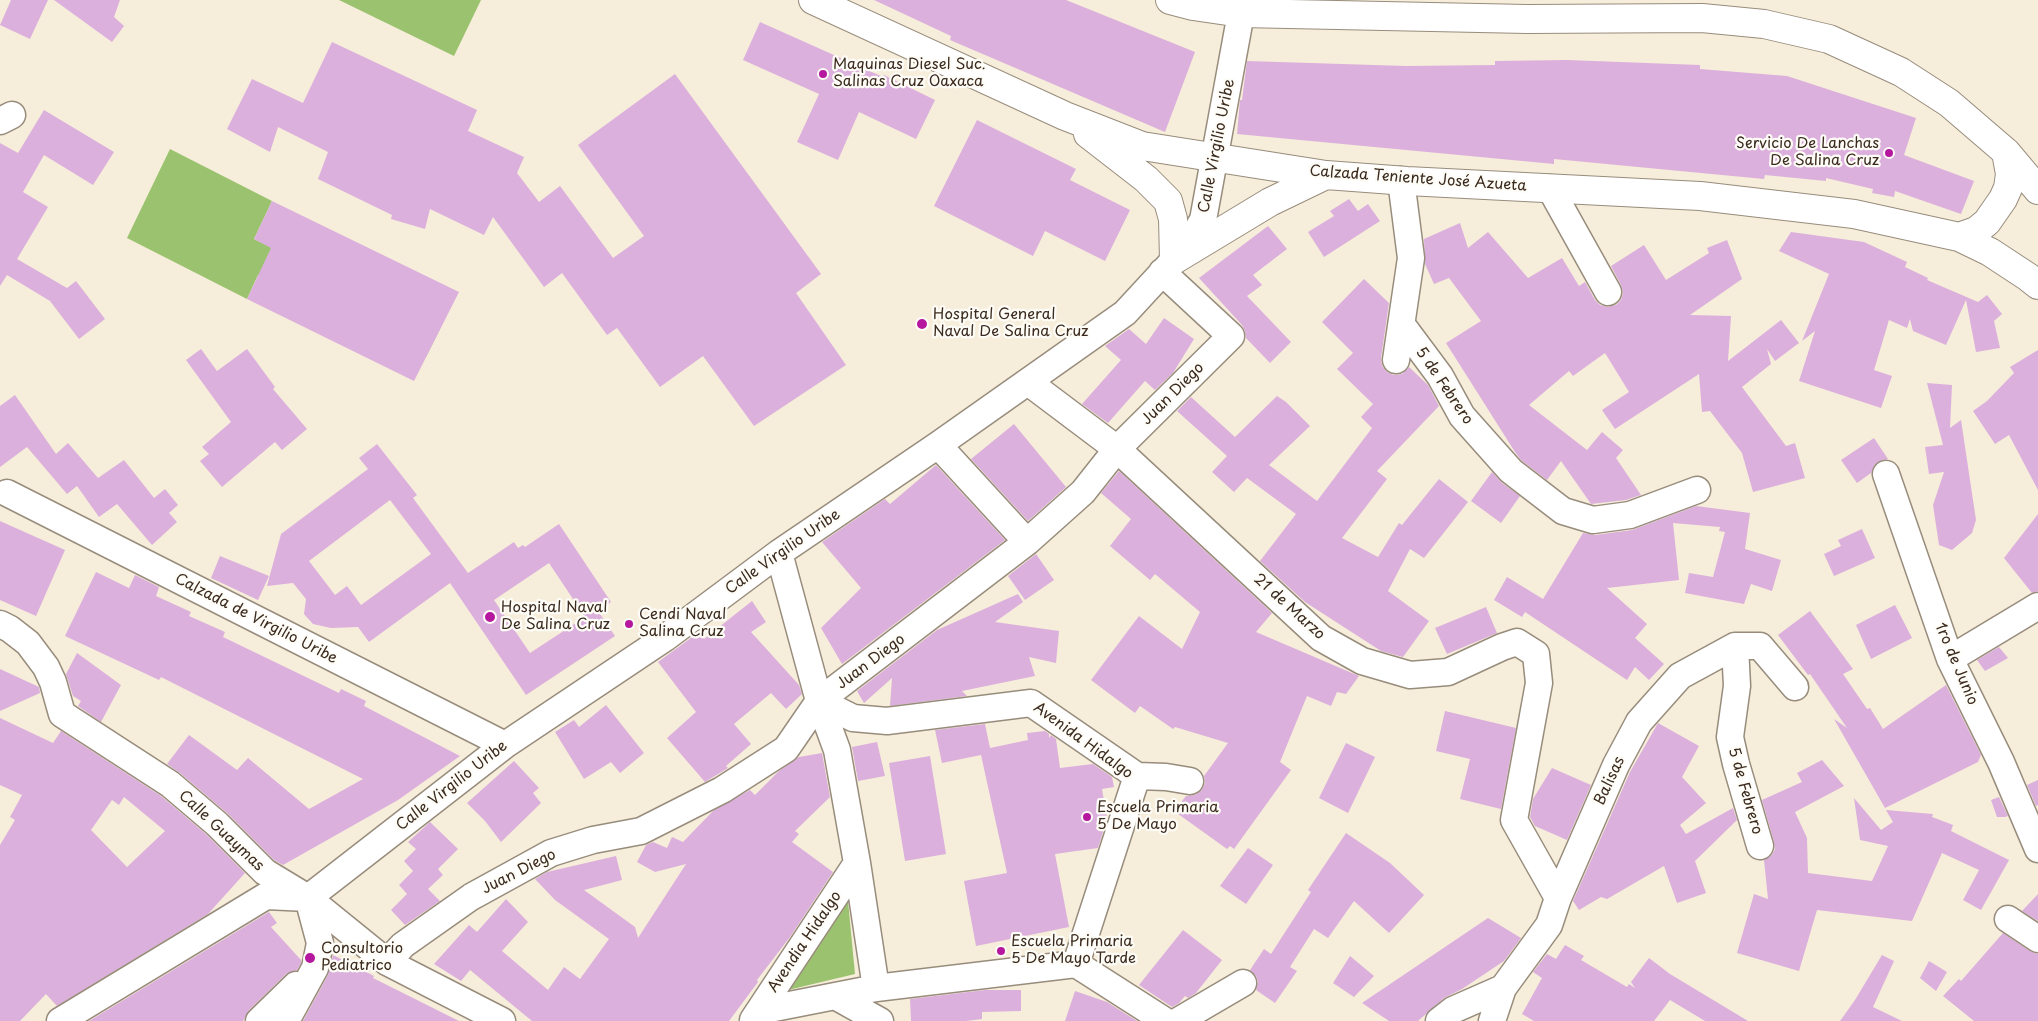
<!DOCTYPE html>
<meta charset="utf-8">
<style>
body{margin:0}
canvas{display:block;background:#f6edda}
</style>
<canvas width="2038" height="1021"></canvas>
<script>
const ctx = document.querySelector('canvas').getContext('2d');
ctx.lineJoin = 'round';
function fill(path, color) { ctx.fillStyle = color; ctx.fill(path, 'evenodd'); }
const toPath = rows => new Path2D(rows.map(r => 'M' + r).join(''));
function strokePath(path, color, width, dash) { ctx.strokeStyle = color; ctx.lineWidth = width; ctx.lineCap = dash ? 'butt' : 'round'; ctx.setLineDash(dash || []); ctx.stroke(path); }
function drawText(font, color, halo, rows, align = 'center') {
  ctx.font = font + ' "Playpen Sans",sans-serif'; ctx.lineWidth = 4.5; ctx.setLineDash([]); ctx.textBaseline = 'middle'; ctx.strokeStyle = halo; ctx.fillStyle = color; for (const [text, x, y, turn = 0] of rows) {
    ctx.save(); ctx.translate(x, y); ctx.rotate((+turn || 0) * Math.PI / 180); ctx.textAlign = isNaN(turn) ? turn : align; if (halo) ctx.strokeText(text, 0, 0); ctx.fillText(text, 0, 0); ctx.restore();
  }
}
fill(toPath([
 [339,0,481,0,454,56],
 [170,149,272,201,254,239,440,329,426,357,258,275,247,299,127,238],
 [848,901,855,974,788,990]
]), '#9bc36f');
fill(toPath([
 [11,0,48,0,30,39,0,25],
 [54,0,120,0,114,17,124,26,112,42],
 [874,0,1066,0,1195,52,1165,132,950,40,951,36],
 [760,22,883,77,884,75,935,100,916,139,859,112,838,160,797,142,819,94,743,60],
 [332,42,477,110,468,131,524,157,517,173,539,202,560,186,613,258,644,236,578,145,675,74,821,274,796,293,846,365,754,426,703,356,660,387,617,328,607,335,562,273,544,287,493,217,484,235,430,209,425,229,391,219,392,215,318,179,328,152,278,127,270,152,227,129,252,79,303,103],
 [1567,60,1700,65,1700,69,1787,76,1916,118,1904,155,1974,181,1961,214,1895,191,1894,197,1872,193,1873,189,1826,178,1826,181,1765,175,1764,179,1554,159,1554,164,1237,134,1240,100,1242,100,1247,61,1406,66,1495,65,1495,61],
 [44,110,114,152,93,185,44,155,23,192,48,207,17,259,67,288,76,281,105,319,79,339,50,301,7,275,0,286,0,143,18,153],
 [977,120,1076,169,1070,180,1130,210,1105,261,1045,231,1033,256,934,206],
 [1349,199,1358,211,1368,204,1380,221,1324,257,1308,232,1334,216,1330,211],
 [272,201,459,292,414,381,247,299,271,248,254,239],
 [1460,223,1468,248,1488,232,1528,278,1562,258,1579,286,1585,282,1595,300,1600,305,1607,307,1616,305,1621,300,1623,293,1621,285,1611,266,1644,245,1666,280,1709,253,1707,248,1727,240,1742,279,1690,315,1731,316,1728,361,1781,320,1799,343,1775,361,1767,349,1771,364,1742,387,1786,446,1795,443,1805,478,1753,492,1742,453,1710,411,1702,412,1699,374,1615,429,1602,410,1629,392,1605,353,1573,376,1569,371,1529,405,1587,450,1602,432,1623,450,1616,458,1641,495,1626,500,1591,504,1561,461,1547,480,1521,460,1515,452,1446,343,1481,321,1449,278,1434,284,1425,264,1424,239],
 [1268,226,1287,249,1253,275,1262,285,1247,296,1291,342,1270,363,1246,338,1245,331,1242,325,1199,278],
 [1791,232,1864,242,1907,262,1905,267,1928,278,1927,280,1978,302,1987,295,2002,314,1994,321,2000,348,1976,352,1966,300,1946,345,1913,331,1910,319,1907,328,1889,320,1874,370,1892,376,1881,408,1799,381,1815,331,1802,341,1829,274,1779,251],
 [1364,279,1389,303,1381,358,1382,366,1387,372,1394,375,1402,374,1409,367,1428,385,1439,406,1377,471,1387,479,1342,538,1378,557,1399,523,1402,525,1439,479,1468,502,1424,558,1410,549,1388,591,1429,621,1403,657,1381,651,1305,602,1260,561,1296,514,1247,478,1234,492,1212,472,1227,456,1177,411,1191,397,1235,437,1277,396,1286,402,1310,426,1269,465,1317,501,1372,428,1361,417,1373,404,1337,369,1353,353,1322,322],
 [1164,318,1194,339,1173,373,1155,390,1145,381,1108,423,1082,404,1121,360,1105,346,1129,329,1146,344],
 [201,349,217,371,247,349,275,387,273,389,307,429,282,450,275,442,222,487,200,461,209,454,202,447,231,422,186,360],
 [2038,350,2038,490,2009,435,1995,444,1973,411,1987,401,2014,373,2010,367],
 [1927,383,1952,385,1950,428,1961,420,1976,520,1972,533,1952,550,1939,545,1933,505,1944,472,1929,474,1925,447,1943,445],
 [15,395,56,454,68,443,98,478,124,460,154,498,165,489,178,505,169,513,177,522,152,545,117,504,99,517,77,486,67,494,27,447,0,467,0,406],
 [1014,424,1066,487,1028,521,971,459],
 [1874,438,1888,459,1882,460,1875,464,1871,473,1857,483,1841,460],
 [377,444,417,495,413,498,468,573,514,542,518,548,523,545,525,547,559,524,611,602,598,611,615,636,526,695,450,583,369,642,358,627,331,628,313,624,304,614,306,599,293,583,267,586,281,534,368,469,359,458],
 [390,500,431,554,361,605,347,586,335,595,309,561],
 [549,563,585,617,530,653,494,600],
 [936,465,1005,540,842,664,821,628,861,588,822,542,885,499,890,504],
 [1119,471,1272,613,1256,632,1359,676,1346,694,1337,692,1331,706,1307,696,1280,762,1291,770,1234,849,1230,846,1227,849,1174,811,1186,796,1195,795,1202,790,1205,783,1204,776,1228,743,1175,727,1173,729,1140,706,1135,713,1091,680,1139,616,1182,649,1200,612,1155,574,1150,580,1110,546,1131,519,1101,493],
 [1492,472,1502,483,1520,496,1501,523,1471,501],
 [1696,506,1750,513,1745,549,1781,560,1772,591,1751,584,1744,604,1685,593,1689,573,1713,577,1725,532,1719,531,1720,527,1673,523,1679,580,1607,588,1647,624,1635,638,1664,664,1649,680,1635,667,1627,680,1525,612,1522,617,1494,600,1507,577,1543,599,1583,533,1595,535,1632,530],
 [2038,514,2038,591,2032,593,2004,558],
 [0,521,65,550,36,616,0,600],
 [1862,529,1875,558,1834,576,1824,554,1841,546,1838,540],
 [1036,554,1054,580,1025,600,1008,576],
 [220,556,269,576,258,600,211,578],
 [96,572,129,588,135,575,159,587,156,596,191,612,189,616,225,632,223,637,339,693,341,689,366,701,364,706,460,756,398,800,283,865,274,860,227,813,180,773,167,764,189,735,237,770,248,758,309,809,363,779,161,677,159,680,65,636],
 [1018,594,1023,602,995,622,1059,631,1056,663,1029,657,1035,676,962,691,967,696,890,706,892,678,864,703,857,691,937,630],
 [752,601,766,622,751,632,799,685,802,694,786,709,771,693,734,724,751,744,726,766,728,768,705,782,667,738,696,712,658,662,699,632,704,639],
 [1895,605,1912,638,1871,659,1856,625],
 [1486,607,1497,633,1447,654,1435,628],
 [1810,611,1853,669,1843,674,1867,709,1870,708,1883,729,1946,685,1981,755,1978,762,1885,808,1834,719,1847,728,1810,674,1808,675,1778,635],
 [1999,647,2008,658,1985,671,1977,660],
 [77,653,121,685,101,722,78,706,81,701,73,696,66,674],
 [0,669,39,687,40,693,0,711],
 [606,705,644,753,620,773,611,762,584,779,555,732,574,720,579,727],
 [1445,711,1516,728,1501,809,1460,799,1470,759,1436,751],
 [0,718,53,743,61,731,161,796,207,835,245,873,208,914,57,1006,46,994,20,1021,0,1021,0,845,15,820,10,817,22,795,0,785],
 [124,797,165,831,127,867,91,830,112,800,119,805],
 [1658,723,1699,746,1682,777,1706,803,1680,825,1686,834,1733,808,1737,820,1695,861,1706,893,1677,903,1664,866,1607,899,1601,897,1579,910,1573,901,1630,772],
 [985,724,990,748,1028,740,1027,733,1045,731,1049,734,1049,738,1051,735,1056,739,1060,768,1093,764,1112,777,1114,787,1102,789,1107,819,1098,848,1055,854,1069,927,976,946,964,881,1007,873,981,755,942,763,935,730],
 [877,742,885,776,858,781,852,747],
 [1346,743,1375,757,1348,813,1319,798],
 [822,753,830,797,795,831,799,834,792,842,833,872,790,937,757,980,758,982,729,1021,532,1021,470,970,461,981,434,964,469,925,477,932,506,899,528,922,502,951,548,990,564,967,580,979,609,939,555,900,535,879,547,872,616,856,622,880,584,890,635,927,638,938,686,864,655,872,637,862,646,845,653,842,667,848,672,837,683,842,713,811,750,790,755,795,779,771,799,757],
 [930,756,946,854,905,861,889,763],
 [1822,760,1844,786,1795,812,1807,838,1808,873,1872,881,1888,846,1860,840,1854,798,1881,830,1893,822,1886,810,1933,814,1932,817,1953,825,1951,831,2009,860,1981,910,1963,900,1979,870,1942,853,1912,921,1817,910,1799,971,1737,953,1754,894,1768,899,1764,860,1772,855,1775,849,1774,842,1762,800,1802,782,1797,773],
 [514,761,539,788,533,793,541,803,501,842,485,821,467,803],
 [1552,768,1591,785,1567,840,1535,826,1530,817,1533,799],
 [2038,780,2038,805,2036,806,2027,785],
 [1999,797,2008,816,2005,817,1997,817,1991,800],
 [430,822,458,849,438,869,443,875,428,889,440,901,405,925,391,910,407,894,399,885,413,871,404,861,416,849,408,842],
 [1346,833,1390,863,1424,895,1389,933,1354,901,1328,938,1314,929,1290,967,1297,971,1275,1003,1256,990,1258,982,1256,976,1250,970,1264,949,1271,954,1311,892,1308,890],
 [1248,848,1273,865,1246,904,1220,886],
 [2038,894,2038,921,2022,911],
 [269,912,277,923,271,927,301,960,301,963,297,970,286,974,249,1010,243,1021,89,1021],
 [1488,918,1521,938,1504,961,1462,989,1444,998,1418,1021,1389,1021,1362,1003],
 [1183,930,1222,960,1196,993,1188,998,1185,996,1179,1003,1172,1007,1139,985],
 [2003,933,2030,951,2038,954,2038,1021,1974,1021,1943,996,1959,979,1961,981],
 [1565,945,1584,956,1581,960,1627,987,1629,984,1635,988,1631,982,1649,958,1670,974,1748,1021,1705,1021,1670,1000,1654,1021,1534,1021,1522,1014,1542,978,1533,972,1547,954,1556,959],
 [333,955,374,976,373,978,459,1021,303,1021,328,975],
 [1882,955,1894,961,1873,1007,1902,1021,1840,1021,1855,1000],
 [1350,956,1374,976,1354,997,1333,983],
 [1929,961,1947,972,1936,991,1920,978],
 [985,990,1021,990,1021,1011,982,1012,982,1019,966,1021,911,1021,910,999],
 [1075,991,1107,1002,1137,1021,1065,1021]
]), '#dcb0dd');
const minor = toPath([
 [0,121,12,115],
 [1550,188,1608,292],
 [1402,325,1440,376,1462,416,1511,471,1563,511,1593,520,1630,515,1697,490],
 [1396,360,1411,258,1401,180],
 [1028,382,1117,449,1321,638,1362,661,1410,675,1448,672,1502,647,1517,642,1536,654,1539,683,1514,820,1558,898],
 [938,445,1027,542],
 [1886,474,1950,659,2001,762,2038,849],
 [7,493,505,745],
 [779,553,819,701,837,750,857,863,876,988],
 [0,624,10,629,28,643,46,667,53,682,62,714,170,784,217,824,265,872,308,898,387,962,502,1021],
 [1735,646,1737,686,1730,737,1736,764,1760,846],
 [1950,659,2038,606],
 [819,701,853,718,887,721,1031,703,1137,776],
 [1137,776,1166,777,1190,781],
 [2008,919,2038,939],
 [387,962,403,945,471,897,551,853,593,840,641,831,722,790,786,749,819,701,1027,542,1083,492,1117,449,1231,336,1162,272],
 [1076,964,1165,1021],
 [835,996,880,1021],
 [759,1011,876,988,1076,964,1137,776],
 [753,1020,857,863],
 [60,1021,266,896,308,898,505,745,665,638,779,553,938,445,1125,313,1174,260,1194,235,1203,220,1241,13],
 [259,1021,296,985],
 [286,1021,315,968,320,943,308,898],
 [1178,1021,1243,983],
 [1439,1021,1453,1010,1503,988],
 [1492,1021,1503,988,1549,925,1558,898,1616,765,1639,722,1680,676,1735,646,1760,646,1795,687]
]);
const major = toPath([
 [813,0,1065,116,1142,146,1326,175,1407,181,1700,196,1854,214,1959,237,1990,252,2028,277,2038,285],
 [1170,0,1193,6,1241,13,1527,19,1702,18,1764,24,1829,39,1901,72,1949,103,2006,152,2038,190],
 [1088,134,1146,179,1168,201,1173,219,1174,260],
 [1959,237,1976,231,1987,222,2003,199,2008,188,2010,174,2006,152],
 [1174,260,1270,202,1326,175]
]);
strokePath(minor, '#988c7c', 29);
strokePath(major, '#988c7c', 30);
strokePath(minor, '#fff', 26);
strokePath(major, '#fff', 28);
for (const [x, y, r, color] of [
 [823,74,5,"#b5179e"],
 [1889,153,5,"#b5179e"],
 [922,324,6,"#b5179e"],
 [490,617,6,"#b5179e"],
 [629,624,5,"#b5179e"],
 [1087,817,5,"#b5179e"],
 [1001,951,5,"#b5179e"],
 [310,958,6,"#b5179e"]
]) { const dot = new Path2D(); dot.arc(x, y, r, 0, 2 * Math.PI); ctx.fillStyle = color; ctx.fill(dot); strokePath(dot, '#fdfcf7', 2); }
drawText('15px', '#3b2a1e', '#fdfcf7', [
 ["Maquinas Diesel Suc.",833,65],
 ["Salinas Cruz Oaxaca",833,82],
 ["Servicio De Lanchas",1879,144,"right"],
 ["De Salina Cruz",1879,161,"right"],
 ["Hospital General",933,315],
 ["Naval De Salina Cruz",933,332],
 ["Hospital Naval",501,608],
 ["De Salina Cruz",501,625],
 ["Cendi Naval",639,615],
 ["Salina Cruz",639,632],
 ["Escuela Primaria",1097,808],
 ["5 De Mayo",1097,825],
 ["Escuela Primaria",1011,942],
 ["5 De Mayo Tarde",1011,959],
 ["Consultorio",321,949],
 ["Pediatrico",321,966]
], 'left');
drawText('15px', '#3b2a1e', '#fdfcf7', [
 ["Calle Virgilio Uribe",1217,146,-79],
 ["Calzada Teniente José Azueta",1418,179,4],
 ["5 de Febrero",1444,386,56],
 ["Juan Diego",1173,394,-45],
 ["Calle Virgilio Uribe",783,552,-35],
 ["21 de Marzo",1289,607,42],
 ["Calzada de Virgilio Uribe",256,619,27],
 ["Juan Diego",871,662,-37],
 ["1ro de Junio",1956,664,67],
 ["Avenida Hidalgo",1083,741,36],
 ["Balisas",1610,781,-65],
 ["Calle Virgilio Uribe",452,786,-38],
 ["5 de Febrero",1745,791,74],
 ["Calle Guaymas",221,831,43],
 ["Juan Diego",519,872,-27],
 ["Avendia Hidalgo",805,942,-56]
]);
</script>
